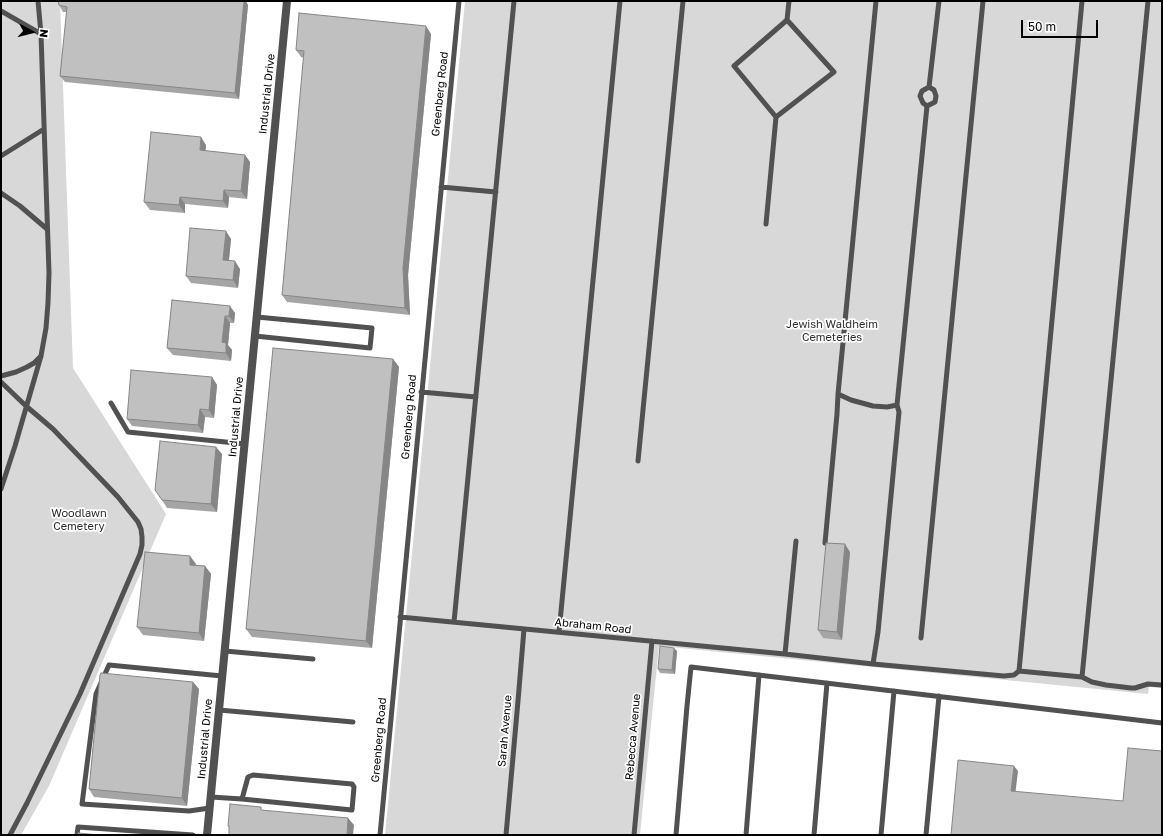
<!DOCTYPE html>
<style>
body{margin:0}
#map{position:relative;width:1163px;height:836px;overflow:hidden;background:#fff;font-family:"Golos Text",sans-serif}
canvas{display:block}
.frame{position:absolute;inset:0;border:2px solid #000;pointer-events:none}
.north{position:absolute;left:12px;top:12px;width:40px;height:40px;-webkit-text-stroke:3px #fff;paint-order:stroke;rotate:97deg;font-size:11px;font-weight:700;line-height:16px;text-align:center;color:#000}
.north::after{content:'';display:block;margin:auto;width:14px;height:18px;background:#000;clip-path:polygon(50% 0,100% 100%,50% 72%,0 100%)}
.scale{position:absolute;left:1021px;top:20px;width:77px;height:18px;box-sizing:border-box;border:2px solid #000;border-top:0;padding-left:5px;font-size:12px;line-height:14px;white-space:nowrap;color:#000;-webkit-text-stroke:3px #fff;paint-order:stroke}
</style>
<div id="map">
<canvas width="1163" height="836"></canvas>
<div class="frame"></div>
<div class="north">N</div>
<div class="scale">50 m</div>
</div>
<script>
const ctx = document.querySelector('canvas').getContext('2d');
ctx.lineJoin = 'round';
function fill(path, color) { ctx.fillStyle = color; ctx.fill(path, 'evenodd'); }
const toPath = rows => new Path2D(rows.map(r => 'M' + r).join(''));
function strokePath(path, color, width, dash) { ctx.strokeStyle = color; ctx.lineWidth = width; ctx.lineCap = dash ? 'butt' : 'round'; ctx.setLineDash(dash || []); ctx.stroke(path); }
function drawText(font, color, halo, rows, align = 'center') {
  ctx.font = font + ' "Golos Text",sans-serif'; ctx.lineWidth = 3.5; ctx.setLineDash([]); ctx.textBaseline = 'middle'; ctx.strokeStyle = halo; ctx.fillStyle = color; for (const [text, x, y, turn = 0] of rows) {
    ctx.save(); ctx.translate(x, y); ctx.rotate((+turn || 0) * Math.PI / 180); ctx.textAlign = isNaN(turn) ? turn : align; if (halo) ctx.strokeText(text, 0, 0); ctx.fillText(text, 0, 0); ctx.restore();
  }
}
fill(toPath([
 [1,1,60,1,73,368,166,514,49,786,21,835,1,835],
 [465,1,1162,1,1162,688,1149,687,1148,694,659,646,640,835,385,835]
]), '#d8d8d8');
strokePath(toPath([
 [1,11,41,34],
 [927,106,935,102,936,96,934,90,929,87],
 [776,117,834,72,787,20],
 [1,156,44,129],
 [441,187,496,192],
 [1,193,20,206,47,229],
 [766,224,776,117,734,66,787,20,789,1],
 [255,336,370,348,372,328,257,317],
 [1,376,16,372,27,367,34,363,41,356],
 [1,382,26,406,53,429,118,497,138,522,141,529,142,537,142,545,140,554,80,694,27,803,10,835],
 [421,392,476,397],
 [838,394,851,400,873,406,887,407,897,405,927,106,923,103,920,96,922,91,929,87,939,1],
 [111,403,128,432,245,444],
 [897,405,899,412,878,632,873,664,1004,676,1014,675,1019,671,1082,1],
 [638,461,683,1],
 [1,489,15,446,41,356,46,328,48,303,49,273,41,34,38,1],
 [825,543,837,414,838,394,876,1],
 [400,617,785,654,873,664],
 [454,622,514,1],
 [559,632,620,1],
 [921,638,983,1],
 [225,651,313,659],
 [785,654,796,541],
 [1019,671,1082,677,1092,682,1106,685,1131,688,1135,688,1148,684,1162,685],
 [1082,677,1148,1],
 [219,710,353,722],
 [211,797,242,799,352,810,354,787,352,784,253,775,248,777,242,799],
 [210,808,189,811,82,804,96,694,109,665,222,676],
 [77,835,78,827,193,835],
 [380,835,459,1],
 [506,835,518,701,524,629],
 [634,835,652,641],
 [676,835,687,706,691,667,1162,723],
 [746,835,759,675],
 [814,835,827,683],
 [881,835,894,691],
 [926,835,939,696]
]), '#515151', 5);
strokePath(toPath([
 [207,835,287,1]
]), '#515151', 8);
fill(toPath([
 [59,5,248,5,239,99,65,82,60,76,67,12,63,12],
 [431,34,408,275,410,315,287,302,282,295,304,58,301,57,296,50],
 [206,145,205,151,245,155,250,162,247,199,229,197,228,208,185,204,185,213,150,210,144,202],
 [231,239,229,261,240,269,238,288,191,283,186,276],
 [172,300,235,313,234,323,230,323,228,345,232,350,231,361,173,355,167,348],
 [393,359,399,367,372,648,252,637,246,629],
 [212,377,217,385,214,418,205,417,203,433,132,426,127,419],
 [222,454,217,512,167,508,162,500],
 [850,552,842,640,823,638,818,630],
 [196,564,196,565,205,566,211,574,204,641,143,635,137,627],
 [677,651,675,674,660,673,658,669],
 [193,682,199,689,187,806,94,797,89,789]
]), '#a5a5a5');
fill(toPath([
 [244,1,246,1,248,5,239,99,235,93],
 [426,26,431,34,408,275,410,315,405,308,403,268],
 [201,137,206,145,205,158,200,150],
 [245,155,250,162,247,199,241,191],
 [224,190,229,197,228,208,223,201],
 [180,197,185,204,185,213,179,205],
 [226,231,231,239,228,268,223,260],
 [235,261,240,269,238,288,233,280],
 [230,306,235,313,234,323,229,316],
 [225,316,230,323,228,345,232,350,231,361,226,353,222,342],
 [393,359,399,367,372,648,366,641],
 [212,377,217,385,214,418,209,410],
 [200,409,205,417,203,433,198,425],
 [216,447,222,454,217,512,211,504],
 [845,544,850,552,842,640,837,632],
 [190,556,196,564,195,572,190,565],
 [205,566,211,574,204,641,199,633],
 [674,648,677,651,675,674,672,670],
 [193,682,199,689,187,806,182,798],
 [1014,766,1018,771,1015,796,1011,791],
 [348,818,354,825,353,835,347,835]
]), '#868686');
const building = toPath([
 [58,1,244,1,235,93,60,76,67,7,59,5,58,1],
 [299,13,426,26,403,268,405,308,282,295,304,51,296,50,299,13],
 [151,132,201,137,200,150,245,155,241,191,224,190,223,201,180,197,179,205,144,202,151,132],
 [190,228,226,231,223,260,235,261,233,280,186,276,190,228],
 [172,300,230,306,229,316,225,316,222,342,226,343,226,353,167,348,172,300],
 [273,348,393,359,366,641,246,629,273,348],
 [131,370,212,377,209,410,200,409,198,425,127,419,131,370],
 [160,441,216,447,211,504,162,500,155,490,160,441],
 [826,543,845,544,837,632,818,630,826,543],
 [145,552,190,556,190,565,205,566,199,633,137,627,145,552],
 [660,646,674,648,672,670,658,669,660,646],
 [101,673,193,682,182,798,89,789,100,675,101,673],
 [1128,748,1162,751,1162,835,951,835,958,760,1014,766,1011,791,1123,801,1128,748],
 [230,804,261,807,261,810,348,818,347,835,229,835,229,826,228,826,230,804],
 [78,833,98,835,77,835,78,833]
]);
fill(building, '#c0c0c0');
strokePath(building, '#868686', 1);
drawText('11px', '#000', '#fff', [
 ["Industrial Drive",267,94,-84],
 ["Greenberg Road",440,94,-84],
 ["Industrial Drive",236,417,-85],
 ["Greenberg Road",409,417,-85],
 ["Abraham Road",593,626,6],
 ["Sarah Avenue",505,731,-85],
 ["Rebecca Avenue",633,737,-85],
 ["Industrial Drive",205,739,-85],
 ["Greenberg Road",379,740,-85]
]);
drawText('11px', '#2f2f2f', '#fff', [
 ["Jewish Waldheim",832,325],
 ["Cemeteries",832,338],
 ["Woodlawn",79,514],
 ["Cemetery",79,527]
]);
</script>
